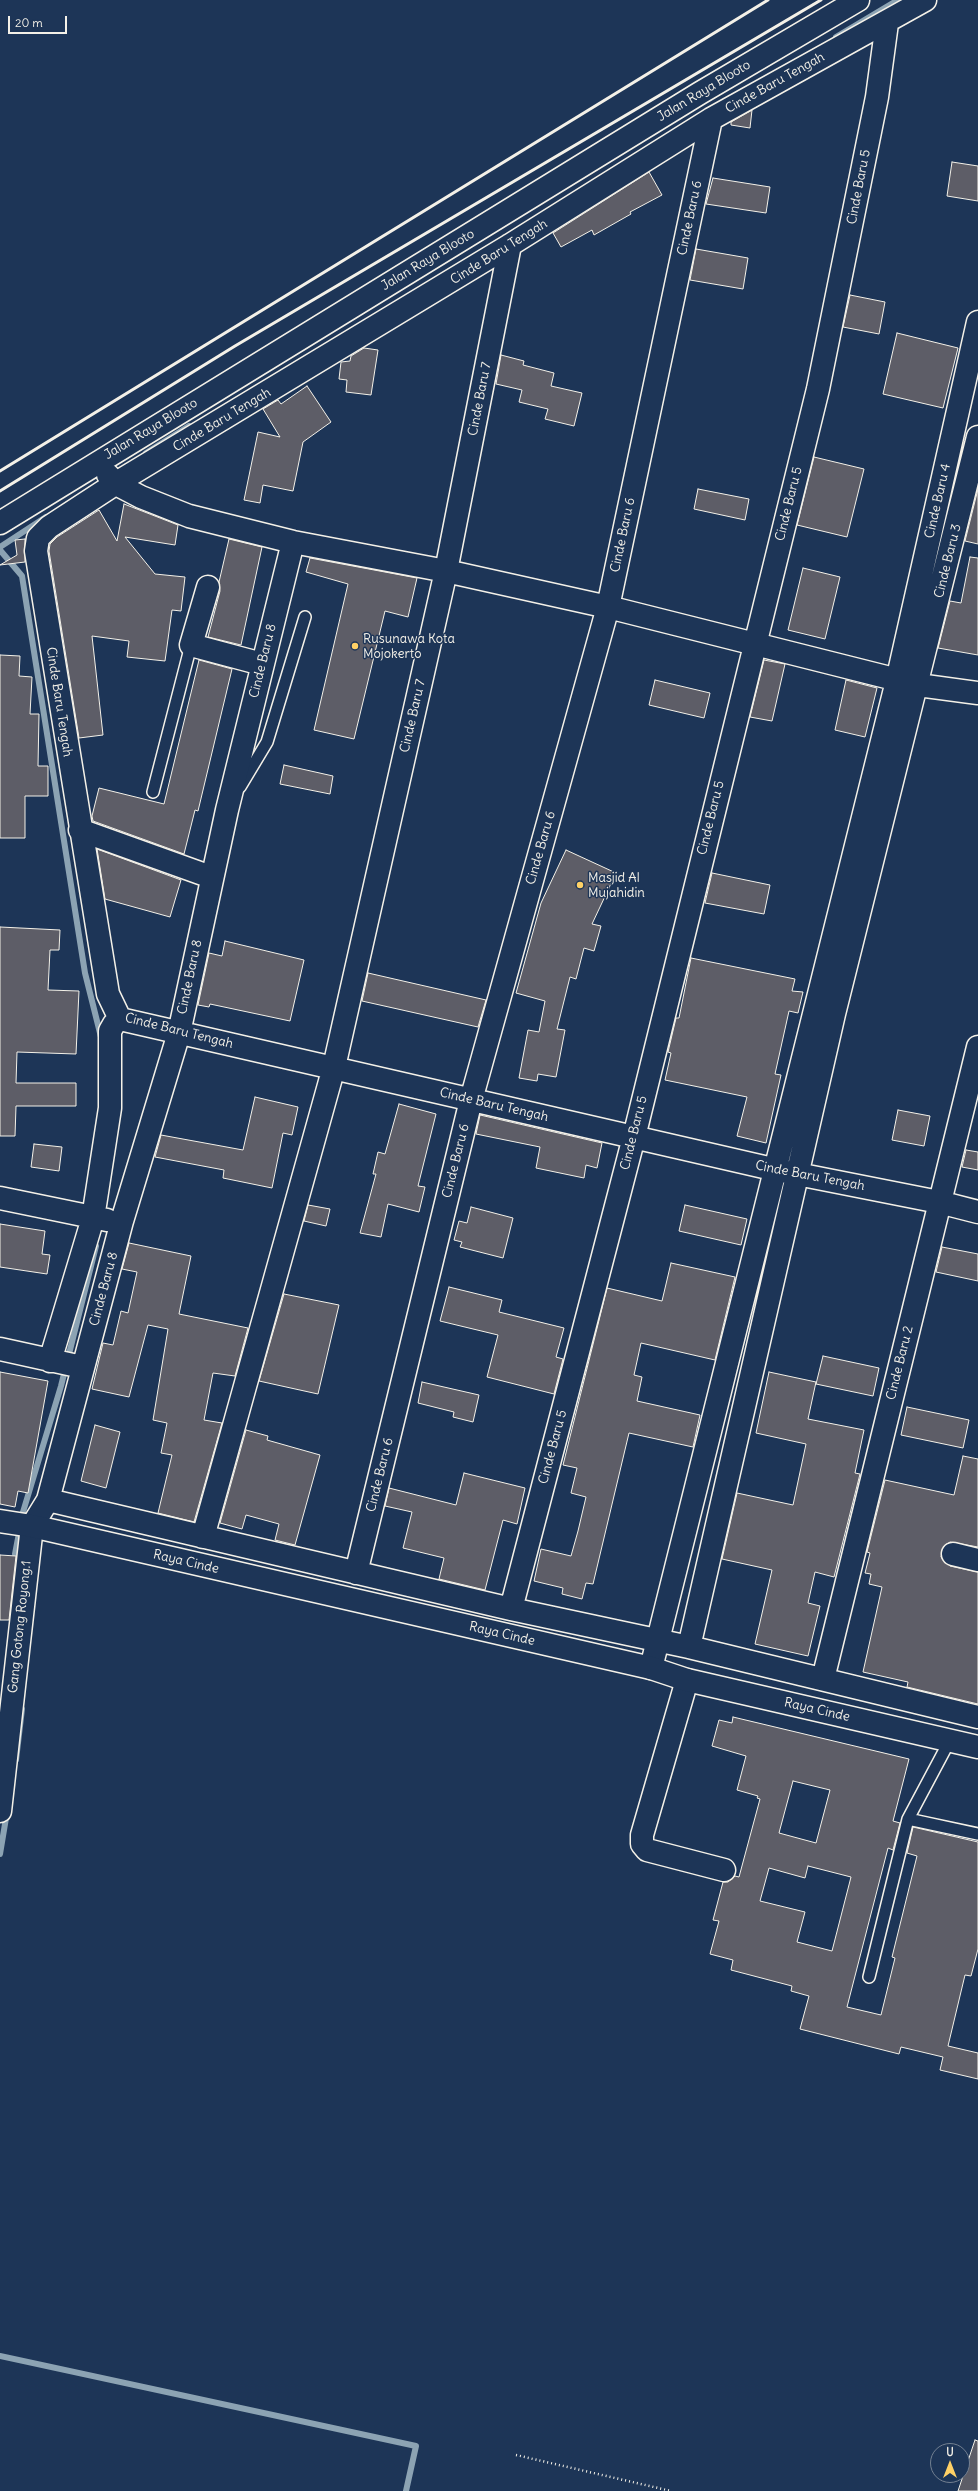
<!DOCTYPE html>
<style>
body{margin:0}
#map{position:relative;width:978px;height:2491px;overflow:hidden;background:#1d3557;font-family:Delius,sans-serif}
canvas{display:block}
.north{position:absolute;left:930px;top:2443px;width:40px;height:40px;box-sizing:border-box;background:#1d3557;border:1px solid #738091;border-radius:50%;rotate:0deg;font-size:11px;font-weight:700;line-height:16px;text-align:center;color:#f4f1e8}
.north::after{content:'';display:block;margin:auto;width:14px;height:18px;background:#ffd166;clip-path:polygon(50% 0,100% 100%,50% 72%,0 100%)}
.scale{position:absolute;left:8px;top:16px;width:59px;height:18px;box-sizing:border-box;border:2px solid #f4f1e8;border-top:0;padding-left:5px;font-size:12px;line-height:14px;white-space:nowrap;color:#f4f1e8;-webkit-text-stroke:3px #1d3557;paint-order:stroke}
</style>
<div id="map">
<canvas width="978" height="2491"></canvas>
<div class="north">U</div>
<div class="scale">20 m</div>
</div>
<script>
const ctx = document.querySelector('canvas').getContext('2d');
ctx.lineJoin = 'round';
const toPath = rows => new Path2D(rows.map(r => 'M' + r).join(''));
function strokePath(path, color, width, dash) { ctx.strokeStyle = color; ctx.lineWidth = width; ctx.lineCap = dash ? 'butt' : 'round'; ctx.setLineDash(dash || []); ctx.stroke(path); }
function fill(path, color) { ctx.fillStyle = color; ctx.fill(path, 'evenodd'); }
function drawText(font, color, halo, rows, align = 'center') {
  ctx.font = font + ' Delius,sans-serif'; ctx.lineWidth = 3; ctx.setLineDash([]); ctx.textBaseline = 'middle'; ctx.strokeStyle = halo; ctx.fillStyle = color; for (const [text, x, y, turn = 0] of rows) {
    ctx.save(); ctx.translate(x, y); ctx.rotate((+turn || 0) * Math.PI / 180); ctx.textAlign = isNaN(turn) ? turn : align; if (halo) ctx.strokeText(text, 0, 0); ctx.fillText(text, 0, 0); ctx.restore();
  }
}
strokePath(toPath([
 [836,37,898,0],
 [146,453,189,426],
 [0,547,46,517],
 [0,550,22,576,85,973,101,1037],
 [15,1554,23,1512,61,1386,96,1246],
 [16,1760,22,1709],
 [0,1854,7,1812],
 [0,2356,416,2446,406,2491]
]), '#8ca3b3', 6);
const building = toPath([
 [752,110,750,128,731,125,731,122,752,110],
 [952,162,978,166,978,201,947,196,952,162],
 [649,172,662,195,630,212,631,214,594,235,592,230,561,247,553,233,649,172],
 [713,178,770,187,766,213,706,204,713,178],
 [696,249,748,258,743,289,690,280,696,249],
 [850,295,885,302,879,334,843,327,850,295],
 [897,333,958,348,943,408,883,394,897,333],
 [364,348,378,350,371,395,346,392,347,380,339,379,341,362,350,361,351,356,364,348],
 [501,355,524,361,523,365,554,373,551,386,582,393,574,426,545,419,548,409,519,402,522,390,496,384,501,355],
 [307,386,331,422,303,442,293,491,263,485,260,503,244,500,258,432,280,437,263,409,278,400,281,404,307,386],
 [814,457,864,469,847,537,797,525,814,457],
 [698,489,749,499,745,520,694,509,698,489],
 [978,489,978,544,965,541,978,489],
 [124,504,178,525,175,545,125,537,155,574,185,577,181,611,172,610,165,661,127,657,129,641,92,636,103,735,79,738,49,551,50,544,57,537,99,510,117,541,124,504],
 [25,539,25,562,0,565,17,555,15,540,25,539],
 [229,539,262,547,241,645,208,637,220,591,219,582,229,539],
 [970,557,978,558,978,655,938,648,950,601,961,603,970,557],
 [310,558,417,578,408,617,385,611,354,739,314,730,348,584,306,572,310,558],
 [803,568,840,577,825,639,788,630,803,568],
 [0,655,20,656,19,676,32,677,30,714,39,714,38,766,48,766,48,796,25,796,25,838,0,838,0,655],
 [199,660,232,669,198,811,195,810,184,854,93,821,92,816,99,788,164,804,199,660],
 [764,660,785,664,772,721,750,717,764,660],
 [655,680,710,693,704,718,649,705,655,680],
 [846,680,877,688,865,737,835,730,846,680],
 [284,765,333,776,330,794,280,784,284,765],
 [97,849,181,880,170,917,105,899,97,849],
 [566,850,616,873,592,924,601,926,594,951,584,948,576,979,570,977,557,1029,565,1030,556,1077,538,1074,537,1081,519,1078,528,1030,539,1032,545,1001,516,993,541,903,566,850],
 [712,873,770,885,764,914,705,903,712,873],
 [0,927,60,930,59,950,50,950,48,990,79,991,76,1054,17,1052,16,1083,76,1083,76,1106,16,1106,15,1136,0,1136,0,927],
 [225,941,304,960,290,1021,210,1004,209,1007,198,1005,209,953,222,956,225,941],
 [691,958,795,979,792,991,803,992,798,1013,789,1011,775,1074,781,1075,766,1143,737,1136,747,1097,665,1080,671,1053,668,1052,676,1018,679,1018,691,958],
 [368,973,486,1000,478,1027,362,1001,368,973],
 [255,1097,298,1107,292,1135,283,1133,272,1188,223,1178,224,1170,155,1157,161,1135,243,1150,255,1097],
 [399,1104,436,1114,418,1186,425,1187,419,1212,388,1204,381,1237,360,1233,376,1174,373,1174,378,1152,385,1154,399,1104],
 [898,1110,930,1116,924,1146,892,1140,898,1110],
 [480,1115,602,1143,597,1168,586,1165,584,1178,536,1168,540,1147,476,1134,480,1115],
 [34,1144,62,1147,59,1171,31,1167,34,1144],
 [966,1150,978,1152,978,1170,962,1167,966,1150],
 [308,1205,330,1209,326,1226,304,1221,308,1205],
 [685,1205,747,1219,741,1245,679,1231,685,1205],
 [471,1207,513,1218,503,1258,460,1247,462,1242,454,1240,459,1221,467,1223,471,1207],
 [0,1224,45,1231,42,1254,50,1255,47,1274,0,1267,0,1224],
 [129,1243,191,1256,179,1314,248,1328,235,1376,213,1373,204,1420,222,1423,194,1522,158,1513,172,1455,161,1453,167,1423,153,1420,168,1329,148,1325,129,1397,92,1389,103,1343,113,1345,121,1311,128,1313,137,1272,122,1269,129,1243],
 [942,1247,978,1254,978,1281,936,1272,942,1247],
 [671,1263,735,1277,715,1360,641,1343,634,1375,642,1377,637,1401,700,1415,693,1447,629,1433,593,1584,586,1583,582,1599,562,1594,563,1588,534,1581,541,1549,571,1556,578,1531,586,1497,571,1493,577,1468,563,1465,607,1288,662,1301,671,1263],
 [449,1287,502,1300,499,1312,564,1328,556,1357,563,1359,554,1394,487,1377,498,1335,440,1321,449,1287],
 [284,1294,339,1305,318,1394,259,1381,284,1294],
 [823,1356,879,1368,873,1396,816,1384,823,1356],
 [0,1372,48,1381,28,1493,18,1491,15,1507,0,1504,0,1372],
 [769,1372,816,1382,808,1419,864,1430,855,1473,860,1474,834,1577,815,1572,808,1603,820,1606,808,1656,755,1644,772,1570,722,1559,737,1493,793,1505,806,1444,756,1433,769,1372],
 [422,1382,479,1395,473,1422,453,1417,454,1412,418,1403,422,1382],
 [907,1407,969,1420,963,1448,901,1435,907,1407],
 [95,1425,120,1432,106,1488,81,1481,95,1425],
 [246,1430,268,1436,267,1440,320,1455,295,1545,275,1540,279,1524,246,1515,242,1529,220,1523,246,1430],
 [963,1456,978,1459,978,1547,950,1542,944,1546,941,1557,950,1566,978,1572,978,1704,907,1687,908,1682,863,1672,882,1587,869,1584,871,1574,865,1573,870,1553,867,1552,885,1480,954,1495,963,1456],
 [464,1473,525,1488,517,1524,503,1520,485,1590,439,1579,444,1558,403,1548,412,1512,385,1506,389,1488,456,1505,464,1473],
 [0,1555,16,1556,9,1620,0,1620,0,1555],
 [733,1717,909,1759,893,1821,900,1823,893,1850,888,1848,847,2007,881,2015,895,1958,892,1957,917,1856,907,1853,913,1827,978,1842,978,1949,971,1976,965,1975,948,2046,978,2053,978,2079,940,2070,943,2057,901,2047,899,2054,800,2029,809,1996,791,1991,792,1986,731,1970,733,1960,710,1954,719,1921,713,1920,723,1882,728,1882,735,1876,739,1877,760,1799,757,1798,758,1796,737,1790,746,1756,712,1746,719,1720,732,1723,733,1717],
 [793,1781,830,1790,816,1843,779,1833,793,1781],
 [808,1866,851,1877,832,1951,797,1942,805,1912,760,1901,769,1868,805,1878,808,1866],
 [975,2440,978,2441,978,2491,958,2491,975,2440]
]);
fill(building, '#5d5d67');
strokePath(building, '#f4f1e8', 1);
const lane = toPath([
 [240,787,267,742,305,617],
 [153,792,191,645],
 [908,1819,978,1834],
 [869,1977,908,1819,949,1742]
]);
const street = toPath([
 [925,0,711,119,510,245,118,482,49,527,38,538,36,551,108,994,120,1019,777,1170,939,1202,978,1212],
 [108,475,116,484,141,497,189,516,293,542,446,571,608,607,918,685,978,693],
 [0,523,700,93,858,0],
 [208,587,191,645,262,664],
 [80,830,211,877],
 [0,1198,107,1220],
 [0,1349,82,1367],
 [50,1361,93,1218,110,1108,110,1031,114,1024,120,1019],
 [48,1500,122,1221,179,1033,227,810,293,542],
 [203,1537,334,1067,446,571,510,245],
 [953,1554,978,1560],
 [356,1573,471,1100,608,607,711,119],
 [511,1609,634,1137,818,389,877,97,887,23],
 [689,1647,834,1014,978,437],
 [651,1668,897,681,978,322],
 [823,1679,978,1047],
 [687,1680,642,1835,642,1844,647,1850,724,1870],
 [0,1811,32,1526,48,1500,511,1609,689,1647,978,1717]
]);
const secondary = toPath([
 [0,1521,32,1526,651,1668,687,1680,978,1747]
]);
strokePath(lane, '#f4f1e8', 14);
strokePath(street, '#f4f1e8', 25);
strokePath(secondary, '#f4f1e8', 25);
strokePath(toPath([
 [516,2455,671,2491]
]), '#f4f1e8', 2.5, [1, 3]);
strokePath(lane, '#1d3557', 11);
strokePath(street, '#1d3557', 22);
strokePath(secondary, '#1d3557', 22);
strokePath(toPath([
 [0,471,768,0],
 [0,491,235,346,821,0]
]), '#f4f1e8', 3);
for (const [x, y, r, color] of [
 [355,646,4,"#ffd166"],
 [580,885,4,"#ffd166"]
]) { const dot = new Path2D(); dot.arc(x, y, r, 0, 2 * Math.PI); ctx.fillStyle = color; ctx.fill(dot); strokePath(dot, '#1d3557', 1.5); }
drawText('13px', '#f4f1e8', '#1d3557', [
 ["Cinde Baru Tengah",775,83,-29],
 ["Jalan Raya Blooto",704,91,-31],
 ["Cinde Baru 5",859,187,-79],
 ["Cinde Baru 6",690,218,-78],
 ["Cinde Baru Tengah",499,252,-32],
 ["Jalan Raya Blooto",428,260,-31],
 ["Cinde Baru 7",480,399,-79],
 ["Cinde Baru Tengah",222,420,-31],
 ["Jalan Raya Blooto",151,429,-31],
 ["Cinde Baru 4",938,501,-77],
 ["Cinde Baru 5",789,504,-76],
 ["Cinde Baru 6",623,535,-78],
 ["Cinde Baru 3",948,561,-76],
 ["Cinde Baru 8",263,661,-76],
 ["Cinde Baru Tengah",59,702,81],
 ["Cinde Baru 7",413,716,-77],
 ["Cinde Baru 5",711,818,-76],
 ["Cinde Baru 6",541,848,-74],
 ["Cinde Baru 8",190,977,-78],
 ["Cinde Baru Tengah",179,1031,14],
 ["Cinde Baru Tengah",494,1105,13],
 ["Cinde Baru 5",634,1133,-76],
 ["Cinde Baru 6",456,1161,-76],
 ["Cinde Baru Tengah",810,1176,11],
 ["Cinde Baru 8",104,1289,-75],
 ["Cinde Baru 2",900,1363,-76],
 ["Cinde Baru 5",553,1447,-75],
 ["Cinde Baru 6",380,1475,-76],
 ["Raya Cinde",186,1562,13],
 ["Gang Gotong Royong.1",20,1627,-84],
 ["Raya Cinde",502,1634,13],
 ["Raya Cinde",817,1710,13]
]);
drawText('13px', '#f4f1e8', '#1d3557', [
 ["Rusunawa Kota",363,639],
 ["Mojokerto",363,654],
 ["Masjid Al",588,878],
 ["Mujahidin",588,893]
], 'left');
</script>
